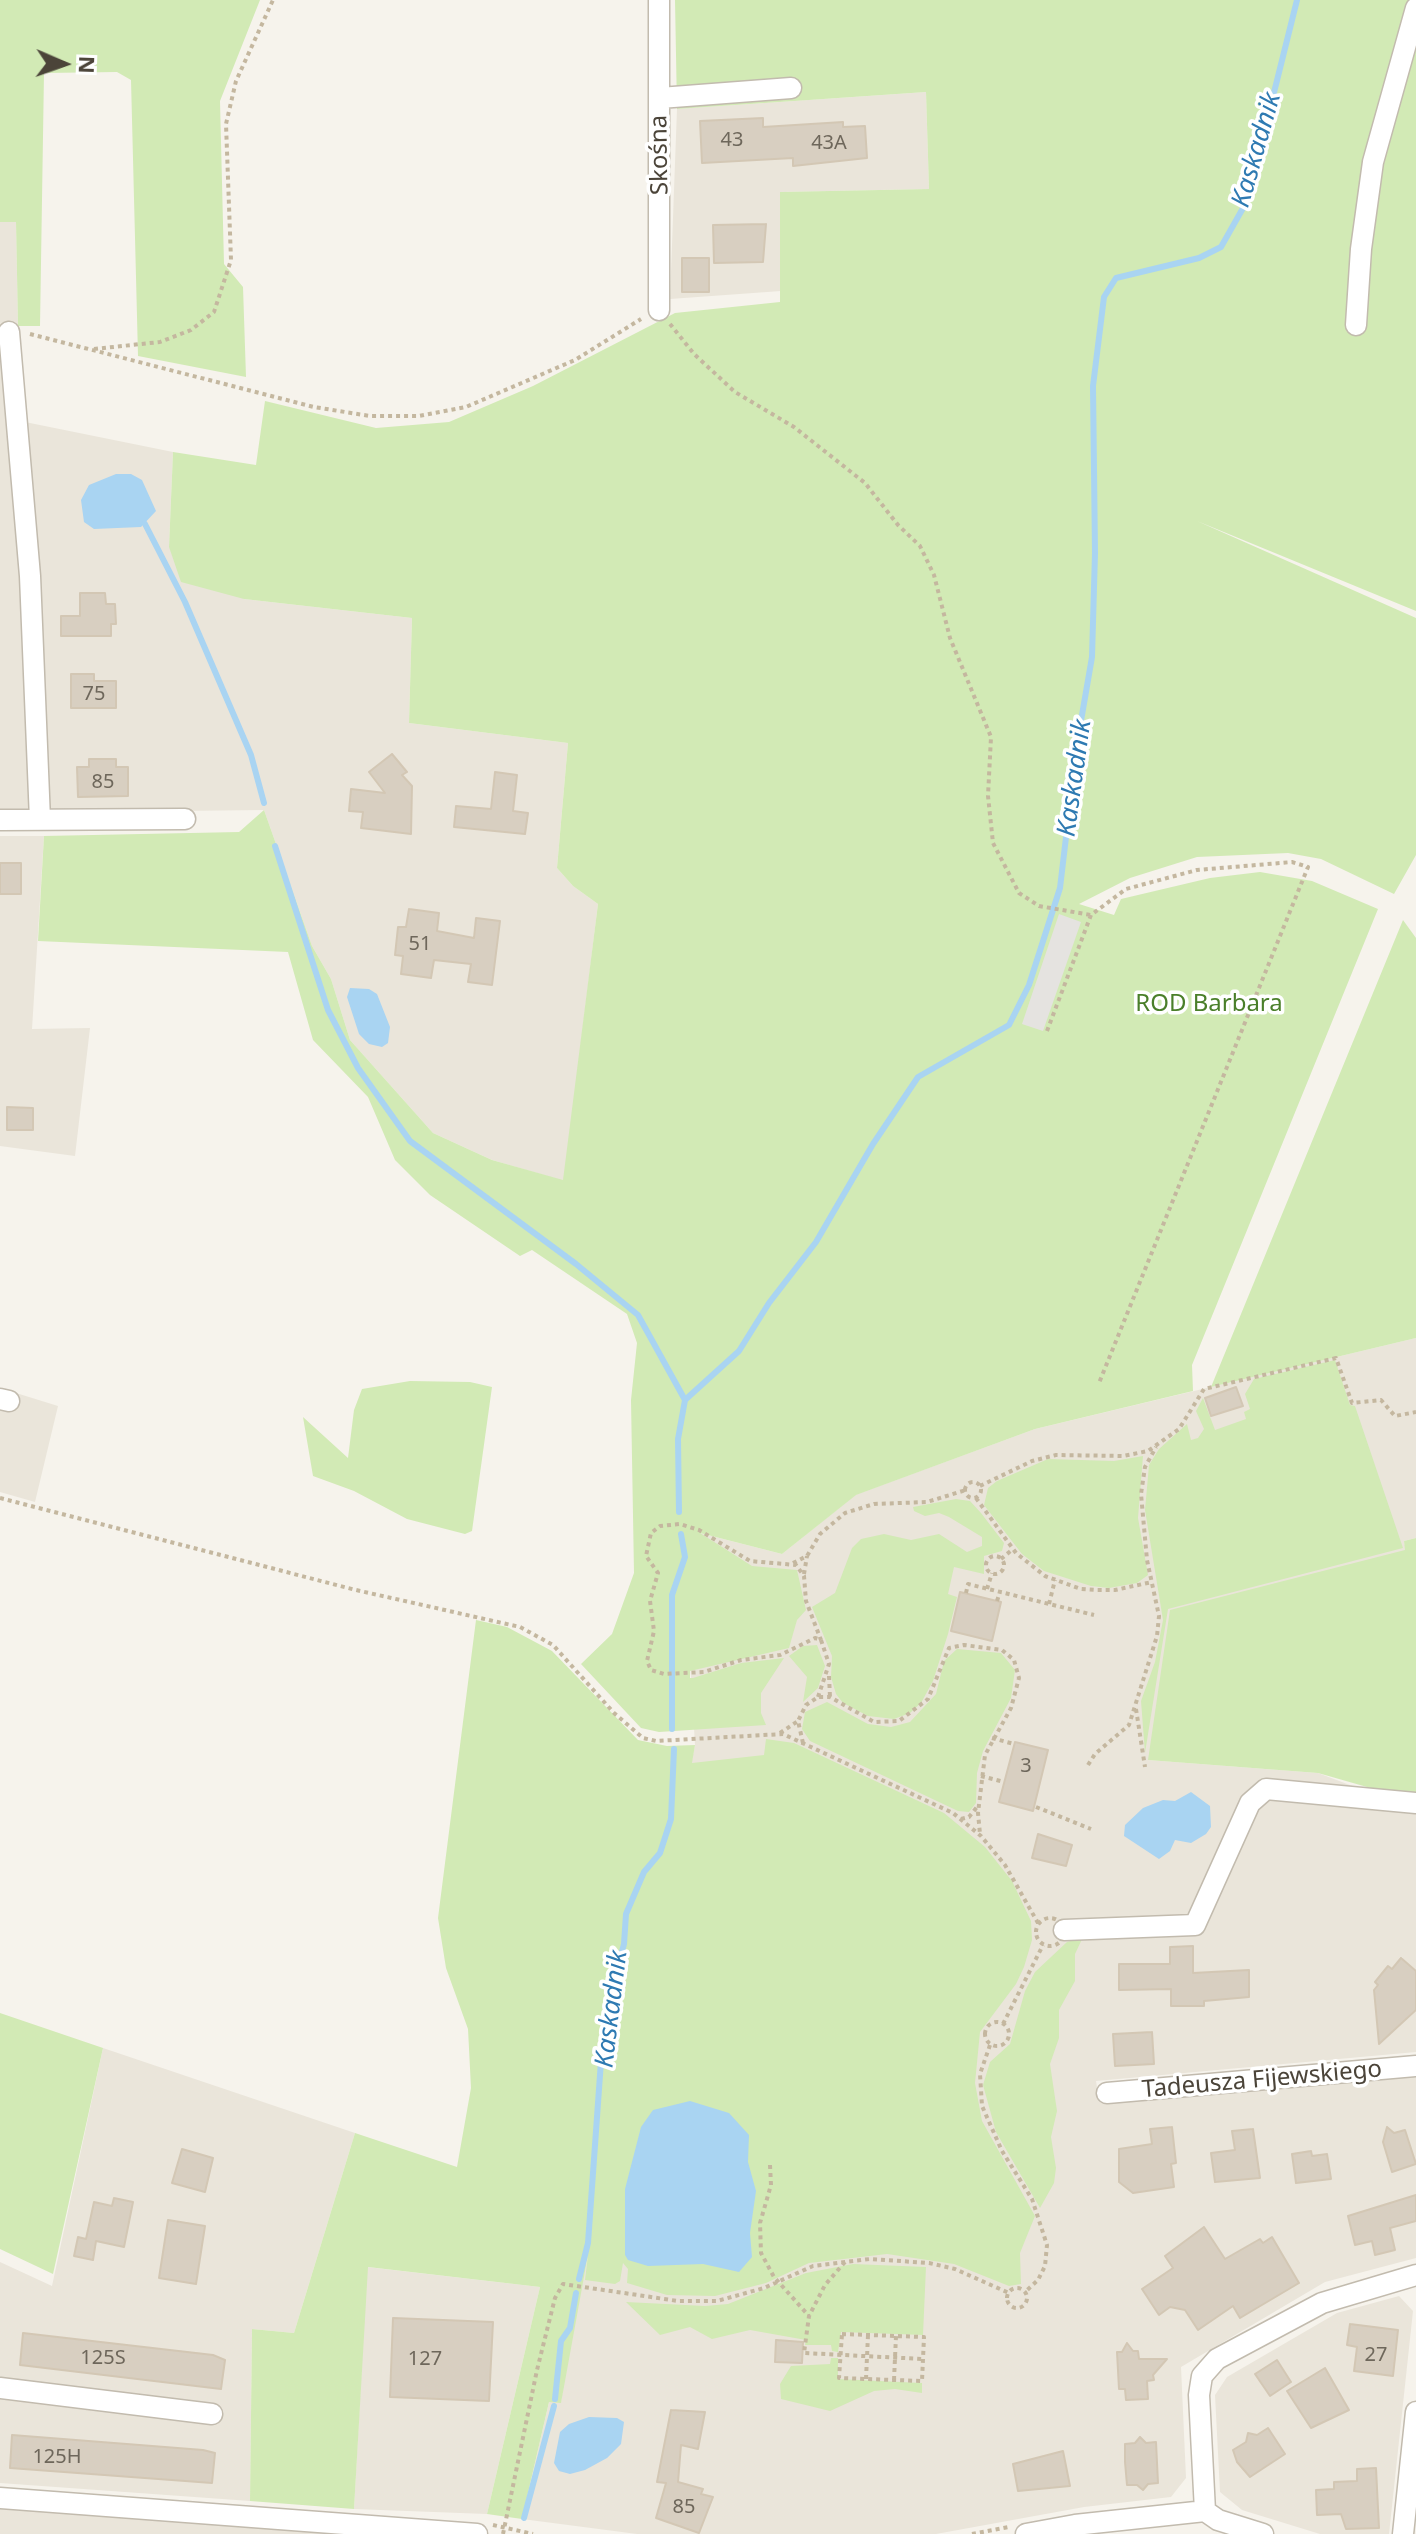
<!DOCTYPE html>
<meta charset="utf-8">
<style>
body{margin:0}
#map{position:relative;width:1416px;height:2534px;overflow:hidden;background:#f6f3ec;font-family:"Noto Sans",sans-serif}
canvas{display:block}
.north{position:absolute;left:24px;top:24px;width:80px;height:80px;-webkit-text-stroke:6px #fff;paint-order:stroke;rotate:92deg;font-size:22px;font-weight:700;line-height:32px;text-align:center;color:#4b4439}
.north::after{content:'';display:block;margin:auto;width:28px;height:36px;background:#4b4439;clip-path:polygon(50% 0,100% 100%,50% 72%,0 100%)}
</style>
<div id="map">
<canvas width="1416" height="2534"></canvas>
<div class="north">N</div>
</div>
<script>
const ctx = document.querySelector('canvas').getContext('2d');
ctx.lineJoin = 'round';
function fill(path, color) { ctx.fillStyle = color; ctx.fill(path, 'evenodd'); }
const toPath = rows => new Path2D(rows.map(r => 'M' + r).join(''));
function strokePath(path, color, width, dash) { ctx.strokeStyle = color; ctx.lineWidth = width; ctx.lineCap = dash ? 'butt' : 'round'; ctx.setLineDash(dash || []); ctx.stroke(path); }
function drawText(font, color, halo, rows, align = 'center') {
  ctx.font = font + ' "Noto Sans",sans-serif'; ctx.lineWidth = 7; ctx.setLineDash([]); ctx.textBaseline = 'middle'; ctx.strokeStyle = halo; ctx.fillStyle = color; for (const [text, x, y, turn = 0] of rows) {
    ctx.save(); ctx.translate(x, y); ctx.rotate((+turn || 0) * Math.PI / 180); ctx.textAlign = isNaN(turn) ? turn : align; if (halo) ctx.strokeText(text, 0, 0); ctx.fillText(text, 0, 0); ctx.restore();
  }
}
fill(toPath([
 [926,92,929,189,780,192,781,291,670,299,677,109],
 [0,222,16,222,18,326,0,328],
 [0,350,5,353,25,422,173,452,169,547,244,599,412,618,409,723,568,743,557,868,573,886,598,904,564,1181,492,1160,433,1133,350,1040,331,979,312,946,264,810,0,813],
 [0,836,44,836,32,1029,90,1028,75,1156,0,1146],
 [1416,1338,1416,1538,1404,1541,1406,1550,1148,1760,1318,1773,1416,1810,1416,2052,1096,2081,1099,2101,1416,2073,1416,2258,1325,2282,1181,2367,1186,2478,1171,2497,1084,2507,936,2534,637,2534,522,2519,549,2402,561,2402,569,2347,695,1745,687,1608,700,1533,782,1554,855,1495,1035,1429],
 [0,1388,58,1406,35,1502,0,1492],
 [103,2048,355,2133,294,2333,252,2329,250,2501,0,2483,0,2262,52,2286],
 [367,2267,540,2287,487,2514,354,2509],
 [1399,2296,1413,2311,1389,2534,1320,2534,1242,2510,1220,2492,1215,2395,1227,2377,1337,2313],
 [0,2506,382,2534,0,2534]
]), '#eae5da');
fill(toPath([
 [0,0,260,0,220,101,224,264,243,287,246,377,138,356,131,80,117,72,44,73,40,326,18,326,16,222,0,222],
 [675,0,1416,0,1416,611,1197,521,1416,618,1416,855,1394,894,1321,859,1288,853,1197,857,1130,878,1079,904,1114,915,1121,899,1210,878,1260,872,1312,881,1378,909,1192,1365,1193,1391,1035,1429,856,1495,782,1554,700,1533,752,1566,797,1570,806,1610,797,1620,789,1648,690,1671,690,1678,693,1678,741,1663,784,1658,761,1693,761,1713,766,1725,659,1732,641,1728,581,1664,612,1634,634,1573,631,1400,637,1343,627,1314,532,1250,520,1256,430,1195,395,1160,368,1097,313,1040,288,952,38,941,44,836,239,832,264,810,312,946,331,979,350,1040,433,1133,492,1160,563,1180,598,904,573,886,557,868,568,743,409,723,412,618,244,599,181,582,169,547,173,452,256,465,265,401,376,428,449,422,533,386,675,313,780,302,780,192,929,189,926,92,677,109],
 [1403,920,1416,938,1416,1338,1211,1387],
 [1335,1360,1350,1405,1355,1406,1403,1548,1168,1609,1145,1753,1141,1701,1155,1662,1163,1620,1145,1510,1149,1465,1159,1449,1187,1424,1191,1440,1198,1438,1204,1429,1196,1411,1203,1398,1215,1430,1246,1419,1244,1412,1250,1409,1245,1394,1254,1379],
 [410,1381,470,1382,492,1387,472,1531,465,1534,407,1519,354,1491,313,1476,303,1417,348,1458,354,1410,362,1389],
 [1143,1456,1138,1518,1148,1575,1137,1583,1109,1588,1091,1586,1044,1571,1022,1554,984,1505,988,1488,997,1481,1048,1459,1114,1461],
 [956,1499,970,1501,981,1513,1004,1543,1002,1551,984,1556,984,1574,954,1567,948,1594,957,1597,948,1634,933,1681,921,1703,910,1713,894,1719,868,1716,843,1703,836,1694,831,1677,832,1656,812,1607,835,1593,852,1548,861,1539,884,1534,911,1540,939,1534,967,1552,982,1546,982,1537,949,1517,939,1513,925,1516,914,1511,913,1507],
 [1416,1538,1416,1801,1318,1773,1148,1760,1170,1610,1405,1550,1404,1541],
 [476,1620,507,1627,552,1651,638,1740,667,1746,695,1745,692,1763,764,1755,766,1739,794,1743,944,1813,985,1847,1012,1881,1031,1921,1032,1940,1024,1967,1016,1984,980,2032,975,2083,982,2121,1035,2216,1020,2253,1021,2284,1009,2286,954,2264,887,2254,809,2263,766,2283,715,2296,667,2295,627,2283,628,2269,623,2263,620,2281,615,2284,585,2280,588,2255,561,2403,549,2402,522,2519,487,2514,540,2287,368,2267,354,2509,250,2501,252,2329,294,2333,355,2133,457,2167,471,2088,468,2029,446,1968,438,1918],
 [817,1645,825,1666,818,1688,803,1702,807,1677,789,1656,803,1646],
 [957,1649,1001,1653,1015,1670,1011,1698,983,1751,977,1773,976,1803,969,1812,958,1811,810,1741,802,1729,805,1712,827,1702,868,1724,891,1727,910,1722,936,1694,944,1661],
 [1083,1937,1075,1954,1075,1981,1059,2010,1059,2038,1050,2064,1057,2111,1051,2137,1056,2168,1054,2183,1040,2208,996,2132,983,2085,990,2062,1010,2044,1025,1991,1035,1972,1067,1942],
 [0,2013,103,2048,53,2274,0,2249],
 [853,2264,926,2267,923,2335,841,2332,838,2352,832,2351,831,2345,805,2345,806,2340,750,2330,712,2339,690,2327,660,2335,626,2302,705,2306,728,2304,806,2273],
 [831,2358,838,2358,838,2379,922,2383,922,2393,895,2389,874,2391,830,2411,781,2399,780,2384,791,2366,830,2364]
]), '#d2eab5');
fill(toPath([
 [1059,914,1081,922,1043,1031,1022,1024]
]), '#e5e3e0');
fill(toPath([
 [116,474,131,474,142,480,156,511,141,527,94,529,84,522,81,500,89,485],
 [350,988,369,989,377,994,390,1027,388,1043,382,1047,369,1044,359,1034,347,997],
 [1191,1792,1210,1806,1211,1827,1206,1834,1191,1843,1175,1840,1170,1851,1159,1859,1124,1836,1125,1825,1143,1808,1163,1800,1175,1801],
 [690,2101,729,2113,749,2135,748,2162,756,2191,750,2233,752,2257,739,2272,703,2264,648,2266,628,2260,625,2255,625,2189,641,2127,653,2110],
 [589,2417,617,2418,624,2422,621,2444,607,2458,585,2470,570,2474,559,2471,554,2463,560,2432,569,2424]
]), '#a9d4f2');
strokePath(toPath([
 [145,524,185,602,251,755,264,803],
 [275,846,328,1010,358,1068,410,1141,576,1264,638,1315,685,1400],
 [679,1512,678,1439,685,1400,739,1351,769,1303,816,1242,873,1144,918,1077,1009,1025,1029,985,1060,888,1077,744,1092,657,1095,553,1093,386,1104,297,1116,278,1199,258,1221,247,1247,201,1297,0],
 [672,1729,672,1595,685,1557,681,1534],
 [579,2279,588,2243,601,2061,611,1993,624,1944,626,1914,644,1872,660,1853,671,1819,674,1749],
 [555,2399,561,2341,570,2328,576,2293],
 [524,2518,554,2406]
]), '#a9d4f2', 6);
const building = toPath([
 [763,118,763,127,843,122,843,127,865,126,867,158,793,166,793,158,702,163,700,121,763,118],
 [766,224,763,262,714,263,713,225,766,224],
 [682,258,709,258,709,292,682,292,682,258],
 [80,593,105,593,106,604,115,604,116,624,111,624,111,636,61,636,61,616,80,616,80,593],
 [71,674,94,674,94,681,116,681,116,708,71,708,71,674],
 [392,754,407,772,402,775,412,786,411,834,361,828,363,812,349,811,351,789,385,793,369,772,392,754],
 [89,759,116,759,116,767,128,767,128,796,78,797,77,767,89,767,89,759],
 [495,772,517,775,513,811,528,813,525,834,454,827,456,806,491,809,495,772],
 [0,863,21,863,21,894,0,894,0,863],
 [409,909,439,913,437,931,474,938,476,918,500,921,492,985,468,982,471,964,434,960,431,978,401,974,403,956,395,955,398,927,406,927,409,909],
 [7,1107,33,1108,33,1130,7,1130,7,1107],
 [1236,1387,1243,1406,1211,1416,1205,1398,1236,1387],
 [960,1592,1001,1602,992,1641,951,1631,960,1592],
 [1015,1742,1048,1750,1033,1811,999,1802,1015,1742],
 [1038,1834,1072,1845,1066,1866,1032,1858,1038,1834],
 [1193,1946,1193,1973,1249,1970,1249,1997,1204,2001,1204,2006,1171,2006,1171,1989,1119,1990,1119,1964,1170,1964,1170,1947,1193,1946],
 [1401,1958,1416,1971,1416,2010,1379,2044,1374,1990,1378,1985,1375,1982,1388,1966,1392,1969,1401,1958],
 [1152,2032,1154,2064,1115,2066,1113,2034,1152,2032],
 [1172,2127,1176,2163,1171,2164,1174,2187,1133,2193,1119,2182,1119,2149,1152,2144,1150,2129,1172,2127],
 [1387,2127,1394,2133,1405,2130,1416,2164,1392,2172,1383,2142,1387,2127],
 [1253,2129,1260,2178,1215,2182,1211,2153,1235,2150,1232,2131,1253,2129],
 [182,2149,213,2158,205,2192,172,2183,182,2149],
 [1311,2151,1312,2156,1327,2154,1331,2179,1296,2183,1292,2154,1311,2151],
 [1416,2195,1416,2221,1390,2228,1395,2250,1375,2255,1372,2241,1355,2245,1348,2216,1416,2195],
 [114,2198,133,2202,124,2247,96,2241,93,2260,74,2256,78,2237,86,2239,94,2202,112,2206,114,2198],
 [168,2220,205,2226,196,2284,159,2278,168,2220],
 [1204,2227,1225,2259,1260,2239,1263,2243,1272,2237,1299,2283,1240,2318,1233,2306,1198,2330,1185,2310,1170,2307,1159,2315,1142,2289,1173,2268,1165,2256,1204,2227],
 [393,2318,493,2322,489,2401,390,2397,393,2318],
 [1350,2324,1398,2330,1393,2376,1354,2371,1357,2347,1347,2345,1350,2324],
 [23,2333,213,2355,225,2360,221,2389,20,2365,23,2333],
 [776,2340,803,2342,802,2363,775,2362,776,2340],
 [1127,2343,1133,2351,1138,2351,1139,2359,1167,2359,1153,2375,1154,2380,1147,2381,1148,2399,1126,2400,1125,2389,1119,2389,1117,2352,1122,2352,1127,2343],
 [1277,2360,1291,2382,1270,2396,1255,2374,1277,2360],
 [1325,2368,1349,2410,1311,2428,1287,2391,1325,2368],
 [671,2410,705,2412,698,2449,681,2445,678,2482,703,2489,701,2494,713,2497,699,2533,656,2518,666,2483,657,2482,671,2410],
 [1268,2428,1285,2454,1250,2477,1237,2462,1233,2450,1246,2442,1248,2433,1257,2435,1268,2428],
 [12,2435,203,2450,215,2453,212,2483,10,2468,12,2435],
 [1140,2437,1146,2443,1156,2442,1158,2483,1148,2484,1143,2490,1137,2485,1127,2485,1125,2462,1125,2444,1135,2443,1140,2437],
 [1063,2451,1070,2486,1018,2491,1013,2464,1063,2451],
 [1376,2468,1379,2528,1346,2529,1341,2514,1317,2515,1316,2490,1334,2489,1334,2482,1357,2481,1357,2469,1376,2468]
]);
fill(building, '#d8cfc1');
strokePath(building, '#d3c7b4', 2);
const minor = toPath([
 [659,0,659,310],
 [660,98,791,88],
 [1356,325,1361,249,1373,162,1416,8],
 [9,332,30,576,40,820],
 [0,820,185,819],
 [0,1399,9,1401],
 [1064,1930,1195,1925,1250,1803,1266,1789,1416,1803],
 [1107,2093,1416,2066],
 [0,2388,212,2414],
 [0,2498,477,2534],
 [1026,2534,1075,2525,1205,2511],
 [1263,2534,1218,2520,1205,2511,1199,2395,1202,2376,1217,2359,1322,2303,1416,2275],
 [1403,2534,1416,2412]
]);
strokePath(minor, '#c2bbae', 23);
strokePath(toPath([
 [670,324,694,354,735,392,794,427,865,483,898,525,920,546,934,575,950,638,991,737,988,796,993,843,1019,893,1039,906,1091,915],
 [30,334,314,407,370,416,419,416,466,407,575,360,641,319],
 [94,349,160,342,191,330,214,312,231,260,226,124,236,81,273,0],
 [1047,1031,1091,915,1126,889,1197,870,1292,862,1308,867,1099,1383],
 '965 1490a8 8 0 1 1 16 0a8 8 0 1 1-16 0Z',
 [980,1486,1032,1461,1056,1455,1123,1456,1148,1451,1179,1429,1204,1389,1336,1358,1352,1403,1381,1400,1395,1416,1416,1412],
 [0,1498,356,1590,520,1627,553,1645,614,1713,643,1738,656,1741,783,1734,953,1813,981,1836,1005,1865,1038,1923],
 [976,1498,1016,1553,1045,1576,1081,1589,1096,1590,1115,1590,1152,1582],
 '986 1565a9 9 0 1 1 18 0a9 9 0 1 1-18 0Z',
 [1001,1559,1013,1549],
 [793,1563,807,1556,820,1534,845,1513,874,1504,927,1502,966,1490],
 [804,1574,807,1556],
 [987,1589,992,1573],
 [966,1593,968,1584,1094,1615],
 [997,1601,1000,1592],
 [1049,1604,1055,1580],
 [829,1676,830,1697],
 [818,1697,829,1664,821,1640,815,1638,780,1655,741,1660,704,1672,664,1674,651,1670,647,1661,654,1631,650,1601,658,1573,646,1556,651,1533,660,1526,680,1524,699,1530,750,1561,796,1565,804,1576,806,1601,821,1640],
 [1136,1709,1145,1767],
 [780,1733,798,1721],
 [992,1738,1014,1744],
 [803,1743,798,1721,806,1705,818,1697,830,1697,874,1722,899,1721,928,1699,949,1648,964,1645,1002,1650,1014,1660,1019,1678,1011,1708,985,1755,978,1813,980,1834],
 [1088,1765,1095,1754,1129,1725,1157,1636,1159,1616,1147,1560,1141,1494,1145,1467,1156,1447],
 [981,1776,1004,1782],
 [1036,1807,1091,1829],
 [961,1819,969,1817,977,1807],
 '1036 1932a14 14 0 1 1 28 0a14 14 0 1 1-28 0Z',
 '985 2034a12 12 0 1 1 24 0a12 12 0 1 1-24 0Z',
 [1003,2024,1043,1945],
 [990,2045,980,2074,982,2106,1002,2151,1032,2199,1047,2245,1045,2266,1038,2280,1025,2292],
 [770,2165,771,2185,760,2223,761,2253,774,2277,809,2316],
 [845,2262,825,2285,809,2316,804,2353,923,2359],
 '1007 2298a10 10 0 1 1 20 0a10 10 0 1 1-20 0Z',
 [842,2334,924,2337,922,2381,839,2378,842,2334],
 [866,2379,868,2335],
 [894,2380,896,2336],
 [493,2525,533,2534],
 [503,2534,537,2370,555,2298,563,2284,678,2301,717,2301,764,2288,813,2266,870,2259,929,2263,955,2269,1009,2293],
 [972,2534,1009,2527]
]), '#c4b79f', 4, [4, 4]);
strokePath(minor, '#fff', 20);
drawText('20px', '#6e675b', null, [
 ["43",732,140],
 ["43A",829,143],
 ["75",94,694],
 ["85",103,782],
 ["51",420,944],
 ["3",1026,1766],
 ["27",1376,2355],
 ["125S",103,2358],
 ["127",425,2359],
 ["125H",57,2457],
 ["85",684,2507]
]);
drawText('24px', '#4b4439', '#fff', [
 ["Skośna",660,155,-91],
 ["Tadeusza Fijewskiego",1262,2080,-5]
]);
drawText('24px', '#4a7f2a', '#fff', [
 ["ROD Barbara",1209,1004]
]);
drawText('italic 26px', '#2e7ab2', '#fff', [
 ["Kaskadnik",1257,150,-74],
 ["Kaskadnik",1075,778,-82],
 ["Kaskadnik",612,2009,-83]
]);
</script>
